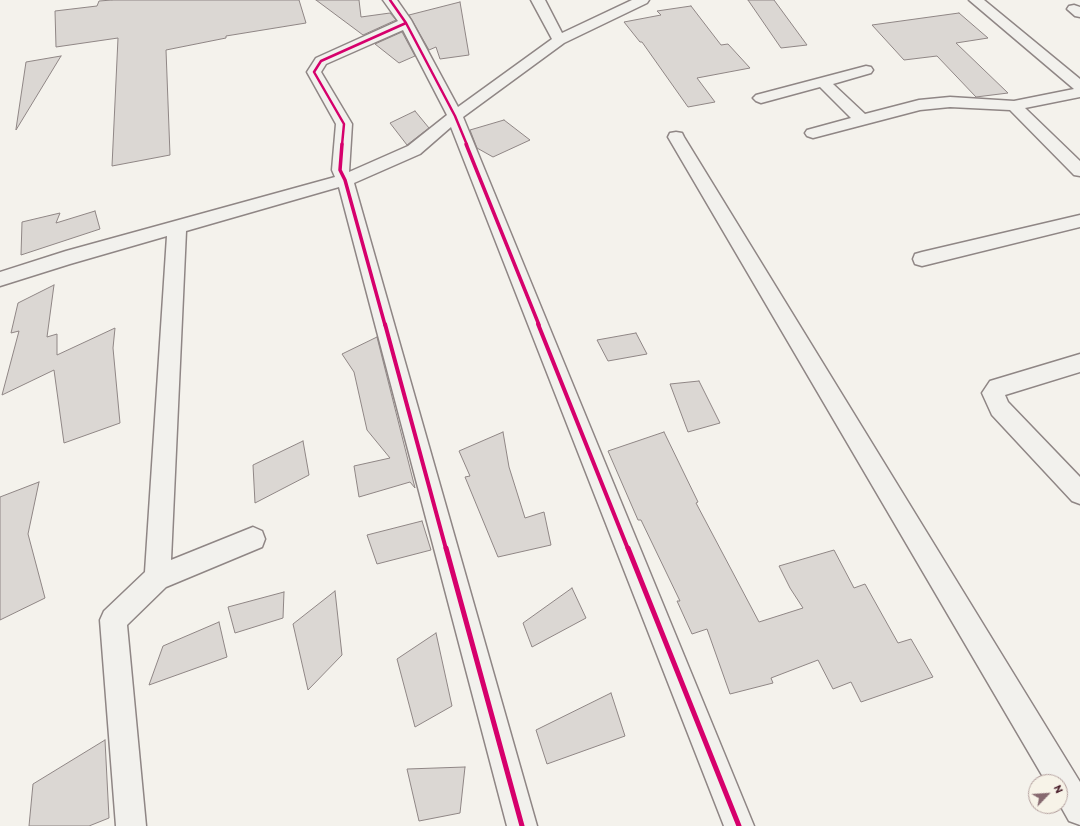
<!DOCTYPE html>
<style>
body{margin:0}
#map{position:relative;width:1080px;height:826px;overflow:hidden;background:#f4f2ec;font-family:Itim,sans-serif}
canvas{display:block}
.north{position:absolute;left:1028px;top:774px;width:40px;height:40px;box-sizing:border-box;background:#f7f3e8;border:1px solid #b29e9c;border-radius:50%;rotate:65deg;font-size:11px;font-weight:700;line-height:16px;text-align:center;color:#4a1f2b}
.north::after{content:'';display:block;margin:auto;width:14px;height:18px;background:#86696f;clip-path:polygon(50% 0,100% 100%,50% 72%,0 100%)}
</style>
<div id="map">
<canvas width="1080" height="826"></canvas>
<div class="north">N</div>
</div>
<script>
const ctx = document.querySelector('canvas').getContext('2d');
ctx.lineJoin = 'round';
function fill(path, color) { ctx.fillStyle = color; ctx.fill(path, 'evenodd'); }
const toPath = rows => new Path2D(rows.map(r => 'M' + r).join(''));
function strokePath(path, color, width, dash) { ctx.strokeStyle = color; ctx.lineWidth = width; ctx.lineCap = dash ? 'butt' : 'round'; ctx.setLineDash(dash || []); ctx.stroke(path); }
const building = toPath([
 [112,0,299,0,306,23,226,36,226,38,166,50,170,155,112,166,118,38,56,47,55,11,97,6,99,1,112,0],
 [316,0,359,0,361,17,390,13,396,20,363,35,316,0],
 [748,0,774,0,807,45,781,48,748,0],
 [460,2,469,55,440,59,436,47,429,50,409,15,460,2],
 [691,6,721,45,728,44,750,68,697,78,715,102,688,107,642,42,640,42,624,22,661,15,657,11,691,6],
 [959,13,988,38,956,43,1008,93,976,97,937,56,904,60,872,25,959,13],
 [402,32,415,56,399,63,375,44,402,32],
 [61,56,16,130,16,129,26,62,61,56],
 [415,111,429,128,407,145,390,123,415,111],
 [504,120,530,140,493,157,477,148,470,130,504,120],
 [95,211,100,229,21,255,22,222,60,213,56,223,95,211],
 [54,285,47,337,57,334,57,355,115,328,113,348,120,423,64,443,54,370,2,395,19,331,11,333,18,303,54,285],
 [636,333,647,354,608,361,597,340,636,333],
 [377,337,415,488,410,482,359,497,354,466,390,458,367,430,354,372,342,354,377,337],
 [699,381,720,423,688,432,670,384,699,381],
 [503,432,509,467,525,518,544,512,551,545,498,557,465,477,470,476,459,451,503,432],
 [664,432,698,502,696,503,759,622,803,608,790,588,779,566,834,550,854,588,865,584,898,643,911,639,933,677,861,702,851,682,833,689,818,660,771,678,773,683,730,694,707,629,692,634,677,601,680,601,641,520,638,520,608,451,664,432],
 [303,441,309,475,255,503,253,465,303,441],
 [39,482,28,534,45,598,0,620,0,497,39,482],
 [422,521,431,550,377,564,367,535,422,521],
 [572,588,586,618,532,647,523,623,572,588],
 [335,591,342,655,308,690,293,624,335,591],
 [284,592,283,618,235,633,228,607,284,592],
 [219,622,227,657,149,685,163,646,219,622],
 [436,633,452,706,415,727,397,659,436,633],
 [611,693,625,736,547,764,536,730,611,693],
 [105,740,109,818,89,826,29,826,33,784,105,740],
 [465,767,460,813,419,821,407,769,465,767]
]);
fill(building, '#dbd7d3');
strokePath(building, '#8f8685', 1);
const minor = toPath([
 [383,0,397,0,411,20,458,107,552,39,531,0,545,0,562,33,632,0,649,0,647,3,564,43,463,117,754,826,724,826,451,127,420,154,354,183,537,826,507,826,339,187,186,231,171,560,253,527,262,531,265,539,262,547,166,587,127,625,146,826,116,826,100,620,104,611,145,572,167,236,70,264,0,286,0,272,66,251,335,177,332,170,336,124,307,72,316,58,398,21,383,0],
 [403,30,447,115,408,146,349,172,352,124,321,72,326,64,403,30],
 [969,0,984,0,1080,79,1080,97,1025,108,1080,161,1080,176,1074,175,1010,110,950,107,920,110,813,138,807,136,805,133,807,130,851,118,820,87,761,103,756,101,753,98,756,95,866,66,871,67,873,70,871,73,833,84,865,114,919,100,950,97,1014,101,1074,89,969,0],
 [1074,5,1080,7,1080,17,1075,16,1067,9,1069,6,1074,5],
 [676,132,682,133,684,137,1080,782,1080,825,1069,821,1060,805,1060,782,1046,782,668,137,670,133,676,132],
 [1080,215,1080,227,922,266,915,264,913,259,915,254,922,252,1080,215],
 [1080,354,1080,372,1005,395,1008,402,1080,477,1080,504,1072,501,992,415,982,393,990,381,1080,354]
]);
strokePath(minor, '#8f8685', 3);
fill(minor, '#f2f1ed');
strokePath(toPath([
 [390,0,406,23,455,116,467,145],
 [342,145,344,124,314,72,321,61,406,23]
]), '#d6006c', 2.5);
strokePath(toPath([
 [342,144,340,170,345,180,385,325],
 [466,144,539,325]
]), '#d6006c', 3.5);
strokePath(toPath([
 [385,324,446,549],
 [538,324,628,549]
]), '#d6006c', 4);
strokePath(toPath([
 [446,548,522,826],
 [628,548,739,826]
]), '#d6006c', 5);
</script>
